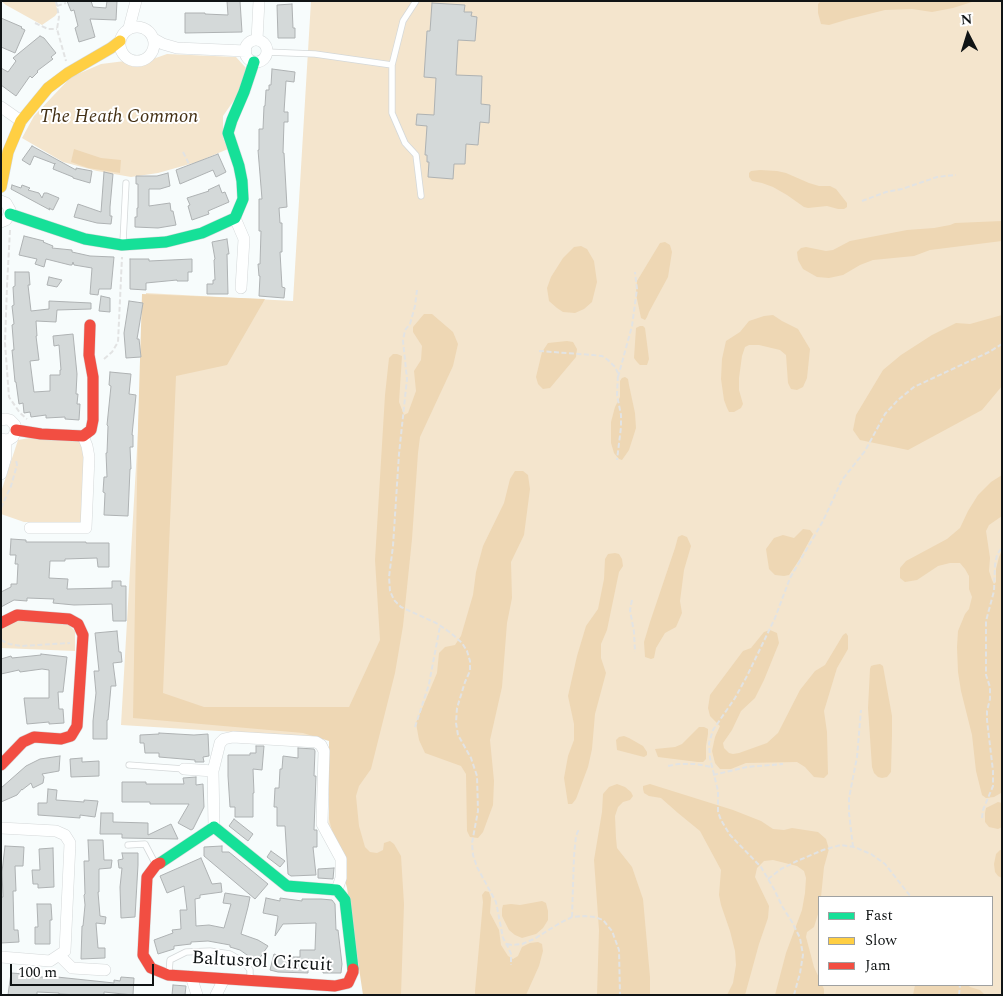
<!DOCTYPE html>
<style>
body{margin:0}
#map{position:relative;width:1003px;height:996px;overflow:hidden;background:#f7fcfc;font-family:Spectral,serif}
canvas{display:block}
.frame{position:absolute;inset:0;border:2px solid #101415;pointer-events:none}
.legend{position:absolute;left:818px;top:896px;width:175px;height:90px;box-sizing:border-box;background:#fff;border:1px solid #9fa1a1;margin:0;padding:6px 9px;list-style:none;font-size:15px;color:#101415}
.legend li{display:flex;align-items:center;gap:10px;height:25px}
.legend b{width:25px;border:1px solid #9fa1a1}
.north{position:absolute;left:943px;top:10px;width:50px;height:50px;-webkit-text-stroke:4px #fff;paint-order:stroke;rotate:355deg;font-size:14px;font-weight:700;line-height:20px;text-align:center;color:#101415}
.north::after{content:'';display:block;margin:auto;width:18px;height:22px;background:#101415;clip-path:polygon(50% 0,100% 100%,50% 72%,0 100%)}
.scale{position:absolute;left:10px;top:964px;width:144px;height:22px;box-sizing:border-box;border:2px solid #101415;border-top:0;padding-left:6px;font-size:15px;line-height:18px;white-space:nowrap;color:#101415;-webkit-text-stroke:4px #fff;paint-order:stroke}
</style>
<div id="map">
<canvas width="1003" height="996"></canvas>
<div class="frame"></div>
<ul class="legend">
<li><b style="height:6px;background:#16e098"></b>Fast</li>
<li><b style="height:6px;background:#ffcf43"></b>Slow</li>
<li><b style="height:6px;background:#f24e42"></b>Jam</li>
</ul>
<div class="north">N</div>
<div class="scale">100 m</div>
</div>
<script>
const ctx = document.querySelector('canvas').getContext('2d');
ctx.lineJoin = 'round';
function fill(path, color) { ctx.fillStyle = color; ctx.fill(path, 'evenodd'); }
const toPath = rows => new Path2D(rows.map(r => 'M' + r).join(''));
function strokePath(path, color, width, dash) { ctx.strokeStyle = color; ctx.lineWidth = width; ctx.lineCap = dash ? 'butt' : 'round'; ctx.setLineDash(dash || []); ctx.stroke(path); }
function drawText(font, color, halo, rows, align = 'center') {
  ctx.font = font + ' Spectral,serif'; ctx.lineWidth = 4; ctx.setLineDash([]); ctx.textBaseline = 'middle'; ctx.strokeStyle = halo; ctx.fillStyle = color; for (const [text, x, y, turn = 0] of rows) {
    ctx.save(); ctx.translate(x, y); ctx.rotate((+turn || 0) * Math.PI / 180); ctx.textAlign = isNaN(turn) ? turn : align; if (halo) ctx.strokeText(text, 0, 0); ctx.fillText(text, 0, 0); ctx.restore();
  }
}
fill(toPath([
 [1,1,55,1,58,12,55,16,42,25,6,5],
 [311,1,1002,1,1002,995,365,995,350,865,328,829,333,738,121,725,146,293,293,301],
 [819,897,992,897,992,985,819,985],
 [167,54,236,57,246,68,239,93,223,116,223,138,228,149,197,162,158,173,131,177,97,171,63,162,22,138,34,116,71,77,101,64,125,61,138,65,153,59],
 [35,437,77,439,86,452,81,522,24,522,1,514,1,492,18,440],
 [11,620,68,624,75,631,75,651,1,648,1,626]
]), '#f4e5cd');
fill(toPath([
 [821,1,975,1,953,8,932,12,912,9,885,10,849,19,829,25,821,24,818,13,818,4],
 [74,149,101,158,121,160,120,173,88,168,71,162],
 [760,170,777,171,786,173,809,183,819,186,830,186,836,189,847,203,847,207,844,209,838,209,827,206,808,208,804,207,787,195,773,187,762,183,752,181,749,177,749,173,751,171],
 [1002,221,1002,241,930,250,914,256,873,260,860,265,843,275,829,278,817,277,803,269,798,260,797,252,801,248,806,247,826,251,833,250,850,241,907,230,934,228,950,225,955,223],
 [665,242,670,245,672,252,668,277,649,312,647,317,645,320,641,318,636,294,637,281,660,243],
 [581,246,587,249,594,261,597,282,592,302,584,309,575,313,563,312,557,308,549,301,547,288,551,277,563,258,574,247],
 [142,294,265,299,227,365,176,376,163,693,204,707,349,707,380,640,375,560,385,395,389,358,393,354,397,354,402,356,399,402,404,415,408,413,416,391,414,371,421,360,422,346,413,332,413,327,424,314,432,314,453,332,458,344,453,366,420,437,418,453,412,539,403,626,395,673,371,769,359,786,356,796,359,826,365,847,370,852,377,853,383,850,384,843,390,841,394,844,401,856,404,904,401,995,363,995,347,888,329,819,329,741,303,733,133,718,138,426],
 [773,315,782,321,798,329,810,349,807,378,803,387,797,390,791,389,788,383,786,355,780,350,759,345,749,345,745,347,742,356,739,378,739,390,743,404,741,408,734,412,729,412,727,408,724,400,721,379,722,359,726,341,740,332,749,321,764,316],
 [1002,315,1002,386,982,410,908,450,860,440,853,430,856,415,883,370,901,355,932,335,956,323,970,324],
 [640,326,643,326,645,328,649,359,647,365,640,365,637,362,634,358,636,328],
 [567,341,573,342,577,349,576,357,550,388,543,389,538,384,536,377,542,352,548,343],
 [625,377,628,379,629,385,635,413,636,428,629,450,622,460,619,459,614,453,611,443,611,422,615,407,620,397,620,381,622,378],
 [515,471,523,471,528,475,530,489,524,535,511,562,512,598,507,623,502,687,490,740,494,781,493,805,483,832,478,838,470,837,467,831,466,774,461,766,425,753,419,740,416,723,437,673,439,653,445,647,455,645,461,636,473,595,476,572,483,546,504,503,510,479],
 [1002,475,1002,516,989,525,986,531,990,558,989,571,992,580,994,584,996,582,996,569,999,557,1002,550,1002,789,1001,793,994,797,986,798,982,795,976,771,972,735,961,691,958,672,957,647,958,631,965,614,969,609,972,597,969,589,969,576,965,569,960,563,950,563,938,566,917,580,905,582,900,578,900,568,906,561,947,539,960,528,968,511,978,495,991,482],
 [803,529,810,530,813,534,799,560,789,575,784,576,775,575,769,569,766,549,774,538,783,535,794,538],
 [682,535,687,537,691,546,684,570,680,601,682,613,676,627,665,633,656,648,654,658,651,659,645,657,644,642,650,622,675,548,678,537],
 [615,553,619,554,622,559,623,566,619,572,607,630,601,644,601,658,606,673,595,714,592,749,588,767,576,799,572,804,568,804,564,778,568,756,574,740,574,724,568,696,577,656,586,626,598,609,604,579,605,559,608,554],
 [770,630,777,633,779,643,764,680,755,698,741,711,732,730,723,743,724,748,729,753,733,754,739,753,767,743,778,733,800,690,815,671,825,665,843,635,846,633,848,636,848,649,837,668,824,711,827,732,828,774,824,778,814,777,805,767,797,762,746,763,731,769,720,769,715,763,712,751,715,737,720,726,710,716,708,708,710,695,743,651,751,648,764,632],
 [880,664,883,666,892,716,892,735,891,772,887,777,882,778,878,777,874,773,872,767,868,708,870,669,871,666,874,665],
 [699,727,704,727,708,729,708,734,706,746,706,759,703,762,698,762,658,757,655,749,675,747,682,744],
 [624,736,629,738,643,746,647,752,647,755,644,757,640,756,617,750,616,740,619,737],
 [617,784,625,787,631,792,633,796,630,800,623,802,618,807,615,816,616,838,617,848,632,867,643,899,650,977,650,995,597,995,599,930,594,860,602,812,603,794,609,787],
 [650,784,733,810,761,821,773,829,784,830,792,828,818,832,826,839,829,849,824,867,821,897,819,897,819,911,814,927,807,932,806,937,814,967,819,978,819,985,822,985,824,989,824,995,775,995,786,953,802,910,805,893,806,878,804,871,797,866,773,860,764,861,757,868,755,877,769,906,768,918,759,944,745,995,727,995,733,983,736,965,735,951,730,931,721,905,719,895,721,870,700,831,678,813,661,798,649,796,644,793,643,789,643,786],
 [998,802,1002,803,1002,827,998,829,989,827,985,822,985,813,986,808],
 [1000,850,1002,850,1002,878,998,876,995,872,994,864,996,854],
 [485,891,489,892,491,898,490,913,499,930,501,945,508,956,513,959,518,956,522,947,530,943,538,942,542,944,543,951,539,966,526,995,475,995,475,991,483,902,482,895],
 [542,901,546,903,548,911,548,920,543,928,536,934,522,938,515,935,509,930,502,916,502,909,503,905,511,904,520,905],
 [915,985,968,985,970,987,980,990,985,995,913,995]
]), '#eed7b4');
const building = toPath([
 [67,1,91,1,93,7,106,8,107,1,117,1,116,20,90,19,95,37,79,42,75,28,78,26,74,10,71,11,67,1],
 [227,1,240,1,242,32,185,33,185,13,205,13,205,14,228,15,227,1],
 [432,3,465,5,464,12,472,12,471,16,477,17,475,41,458,40,456,75,482,76,481,104,490,105,489,123,480,122,478,145,466,144,465,164,454,164,453,179,428,177,429,162,427,162,427,155,425,155,427,126,416,125,417,114,434,115,436,78,424,77,427,31,430,31,432,3],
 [292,4,293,28,295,28,295,38,278,38,277,5,292,4],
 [1,18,22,27,21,28,25,30,15,53,1,47,1,18],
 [40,36,44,38,56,53,51,57,53,59,37,71,38,72,32,78,30,76,16,96,1,85,1,68,8,72,16,61,13,58,40,36],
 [272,69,295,72,294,82,286,81,284,112,288,112,288,122,284,122,283,153,284,153,287,207,279,208,280,223,282,223,282,252,280,252,282,287,285,288,284,298,259,296,260,276,259,276,258,264,260,264,261,231,259,231,259,199,262,199,258,150,259,150,259,129,263,129,264,106,265,106,266,90,269,90,269,85,271,85,272,69],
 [32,146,76,170,76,168,92,171,90,183,73,178,73,177,53,169,55,163,55,164,34,156,30,165,22,160,32,146],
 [218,154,226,172,216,177,213,170,180,184,176,170,218,154],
 [104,172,113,174,110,207,110,216,112,216,111,224,97,223,74,217,78,204,101,212,104,172],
 [168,173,170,186,160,189,149,189,149,206,170,203,171,211,173,211,176,225,158,228,135,227,135,217,137,217,137,208,138,208,138,184,136,184,136,176,157,176,168,173],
 [12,185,21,188,22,185,30,188,28,190,39,193,42,198,44,193,47,193,59,198,53,210,49,208,50,210,11,189,12,185],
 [219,185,222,193,225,192,229,202,208,211,209,214,192,220,188,206,190,205,187,198,209,191,208,190,219,185],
 [24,236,44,241,43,242,53,246,52,248,72,250,72,252,90,256,114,257,111,289,99,289,98,295,90,294,92,268,74,265,73,262,72,265,70,265,46,259,44,267,35,264,37,259,19,255,24,236],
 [227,239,229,254,227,254,228,294,207,294,207,284,213,284,213,280,215,280,214,260,215,259,212,242,227,239],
 [130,259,149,259,149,261,192,259,192,272,188,272,188,281,177,281,177,280,146,283,146,290,130,289,130,259],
 [15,272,29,272,30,285,28,285,31,311,49,309,49,301,91,303,91,309,57,310,56,322,36,321,37,336,36,336,39,360,30,361,34,392,50,391,50,375,60,375,60,370,61,370,59,345,54,346,53,336,73,334,77,374,76,394,78,394,77,404,80,404,79,420,65,419,65,417,46,418,46,415,31,417,30,412,24,413,23,403,19,404,16,382,15,382,12,350,14,350,12,325,14,324,12,306,14,305,13,287,15,286,15,272],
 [49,277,62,280,57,287,47,285,49,277],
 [101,296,110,298,110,312,99,311,101,296],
 [129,301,143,303,137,339,139,339,141,357,126,358,124,333,129,301],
 [110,372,131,374,129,394,136,395,132,435,133,435,133,447,130,447,131,469,130,469,128,516,104,515,105,493,103,492,104,477,107,477,106,453,107,453,108,426,107,425,111,386,109,385,110,372],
 [11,539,26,540,26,542,86,542,86,543,109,543,109,567,98,567,97,558,65,559,65,561,50,561,49,578,68,579,67,589,112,588,112,581,121,581,121,586,126,586,126,621,113,621,112,604,74,605,53,603,54,599,27,598,27,601,14,600,1,607,1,592,11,587,11,584,17,584,18,564,15,564,16,555,10,555,11,539],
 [117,631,119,652,121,652,122,662,113,663,116,686,111,686,108,720,107,720,107,739,93,739,93,721,96,693,94,671,99,671,95,633,117,631],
 [41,654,67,657,63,692,58,692,59,709,63,709,64,723,49,724,49,722,27,724,24,698,49,698,49,670,42,669,20,672,19,670,1,674,1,659,11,656,12,658,41,655,41,654],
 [159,733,194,735,208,734,209,756,203,757,204,762,195,762,195,760,159,757,159,753,145,753,144,743,140,743,140,735,159,734,159,733],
 [256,746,264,746,262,770,253,769,254,793,253,793,253,817,235,817,235,807,230,807,228,776,228,755,250,755,250,753,256,753,256,746],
 [298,748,314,749,315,751,314,776,316,776,314,830,317,830,317,847,313,847,316,875,291,876,288,874,285,826,277,826,277,807,274,807,275,788,279,788,280,769,282,769,283,756,298,758,298,748],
 [60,756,59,771,42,774,44,777,43,783,33,788,31,783,22,790,22,789,17,795,1,802,1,788,26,766,40,759,60,756],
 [82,758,82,762,99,761,99,776,71,777,70,759,82,758],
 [196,777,196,785,203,784,204,807,193,829,191,830,178,823,189,804,150,804,150,802,122,802,122,782,146,782,146,784,184,784,183,778,196,777],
 [48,789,57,790,56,800,84,802,84,800,98,801,95,817,80,815,80,818,38,815,38,803,47,803,48,789],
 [101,813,113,813,113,822,148,823,148,835,171,824,178,839,122,838,122,834,100,834,101,813],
 [234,819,253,834,248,841,229,826,234,819],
 [88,840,103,840,104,860,112,860,111,868,99,869,99,892,98,892,100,916,106,917,105,924,96,923,98,948,105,948,105,958,81,959,82,926,83,926,85,905,84,895,85,894,84,861,89,861,88,840],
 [5,846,24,847,23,866,15,866,16,891,13,891,14,930,18,930,19,942,1,943,1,897,3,897,2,872,5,846],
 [222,846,222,852,229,852,268,884,255,899,204,856,204,847,222,846],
 [53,848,54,887,38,888,38,884,33,884,32,870,40,870,39,849,53,848],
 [271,851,285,861,280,867,267,857,271,851],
 [122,853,138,853,138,865,135,917,121,918,120,887,122,868,119,868,118,860,123,859,122,853],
 [201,858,212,884,221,883,222,892,200,895,200,898,195,899,196,926,209,925,224,928,231,904,223,903,225,893,250,897,248,907,241,934,258,940,268,946,257,962,240,950,230,947,230,945,208,941,191,942,191,944,174,946,174,949,158,954,154,940,173,933,172,930,181,929,180,910,187,910,184,886,167,893,160,876,201,858],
 [334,868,333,879,318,878,318,869,334,868],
 [266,898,280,901,280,898,302,901,302,899,321,899,332,900,335,904,336,930,338,930,342,964,341,973,323,973,323,966,308,966,308,973,278,972,270,970,274,954,284,957,300,957,300,950,315,950,316,923,283,924,275,936,278,916,263,913,266,898],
 [37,904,51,904,52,920,50,920,50,944,35,944,35,927,38,927,37,904],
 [11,973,39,975,38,977,57,977,114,983,114,980,120,981,121,977,134,978,133,995,104,992,104,995,79,995,59,994,59,993,37,992,37,995,8,995,11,973],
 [173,985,186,986,185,995,172,995,173,985]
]);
fill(building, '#d4d9d9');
strokePath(building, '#aeb2b3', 1);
const lane = toPath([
 [267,52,315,54,392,65,392,113,405,143,416,155,421,196],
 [392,65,403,21,416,1],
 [123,242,126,183],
 [129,765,184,769],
 [128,845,145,844,155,863],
 [169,973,170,960,186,952,210,951,230,954,244,962,250,970,250,979]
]);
const street = toPath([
 '120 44a17 17 0 1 1 34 0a17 17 0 1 1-34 0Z',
 [129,28,136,1],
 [154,39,163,44,177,48,246,51],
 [257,40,259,1],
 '245 51a11 11 0 1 1 22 0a11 11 0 1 1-22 0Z',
 [1,107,21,121],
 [1,201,6,203,10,210,8,217,6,220,1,222],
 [235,218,244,239,241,288],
 [1,420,6,419,10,420,15,425,16,430,13,437,10,439,6,440,1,439],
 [1,474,6,457,6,440],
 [30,528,86,528,89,457,87,446,83,436],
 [184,769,213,771],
 [214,827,213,771,220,743,224,739,233,737,316,742,321,745,324,751,322,824,341,859,341,878,337,890],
 [1,828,56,831,65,835,70,843,65,951,50,961,1,957],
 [59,955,72,968,105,970],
 [191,976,197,995],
 [216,995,224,979]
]);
const fast = toPath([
 [10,214,85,239,122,245,166,242,202,233,235,218,243,199,242,181,239,166,228,133,232,120,244,92,254,62],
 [214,827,287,886,337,890,345,900,353,969],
 [160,863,214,827]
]);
const slow = toPath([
 [1,187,8,152,21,121,48,88,68,73,111,48,120,41]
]);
const jam = toPath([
 [16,430,41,434,83,436,91,430,93,420,93,377,89,355,90,325],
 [1,623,17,615,69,619,78,624,83,635,77,726,71,736,61,739,34,737,23,742,1,765],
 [160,863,156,865,147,877,143,955,151,968,168,975,335,986,348,983,353,972,353,969]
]);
strokePath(lane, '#d4d8d9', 7);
strokePath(street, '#d4d8d9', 12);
strokePath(fast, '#d4d8d9', 12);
strokePath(slow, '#d4d8d9', 12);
strokePath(jam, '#d4d8d9', 12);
strokePath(toPath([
 [56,1,59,17,57,29,66,61],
 [57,6,66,3],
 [35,23,48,29,57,29],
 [183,152,189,164],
 [862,201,886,192,902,189,937,177,956,175],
 [10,230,7,286,5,343,9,397,20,413,27,419],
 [417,290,415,306,410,324,405,330,403,341,407,379,399,454,393,546,389,577,390,591,394,600,401,607,436,623,451,633,462,643,467,651,470,661,470,671,465,682,457,708,456,723,458,735,471,758,477,776,478,811,472,843,473,855,477,867,496,902,503,938,508,947,511,954,511,965],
 [539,351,593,355,602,356,608,360,615,367,618,373,617,395,621,415,621,427,617,460],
 [104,359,112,352,118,342,122,257],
 [618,377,632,326,637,289,635,272],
 [1,508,11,486,17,465,16,460],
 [632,600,630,610,634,632,635,652],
 [1,640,9,644,21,646,70,643],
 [415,727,429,684,440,626],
 [668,766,678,764,695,764,712,767],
 [713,775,747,767,783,764],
 [982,818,983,810,993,786,993,771,987,720,987,711,990,699,990,687,986,675,986,621,994,591,995,565,997,555,1002,547],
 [853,847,849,813,849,798,857,757,861,710],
 [768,879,781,869,797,861,823,850,841,845,854,847,871,854,885,864,911,897],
 [572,917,574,856,576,836,579,829],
 [507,944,512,945,522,944,534,939,560,923,572,917,584,916,595,917,603,920,612,931,619,950,620,995],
 [794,995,800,973,803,955,800,938,792,922,782,906,774,889,761,867,730,835,721,820,718,812,718,791,710,758,709,743,713,730,735,698,747,676,775,618,790,578,823,521,842,480,865,451,885,414,898,400,914,387,989,352,1002,344],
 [959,995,960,985]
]), '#e2e3e3', 2, [5, 2.5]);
strokePath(lane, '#feffff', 5.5);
strokePath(street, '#feffff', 11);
strokePath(fast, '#16e098', 11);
strokePath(slow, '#ffcf43', 11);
strokePath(jam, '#f24e42', 11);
drawText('italic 19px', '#432f13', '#fff', [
 ["The Heath Common",119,118]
]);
drawText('19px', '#101415', '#fff', [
 ["Baltusrol Circuit",262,963,3]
]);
</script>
